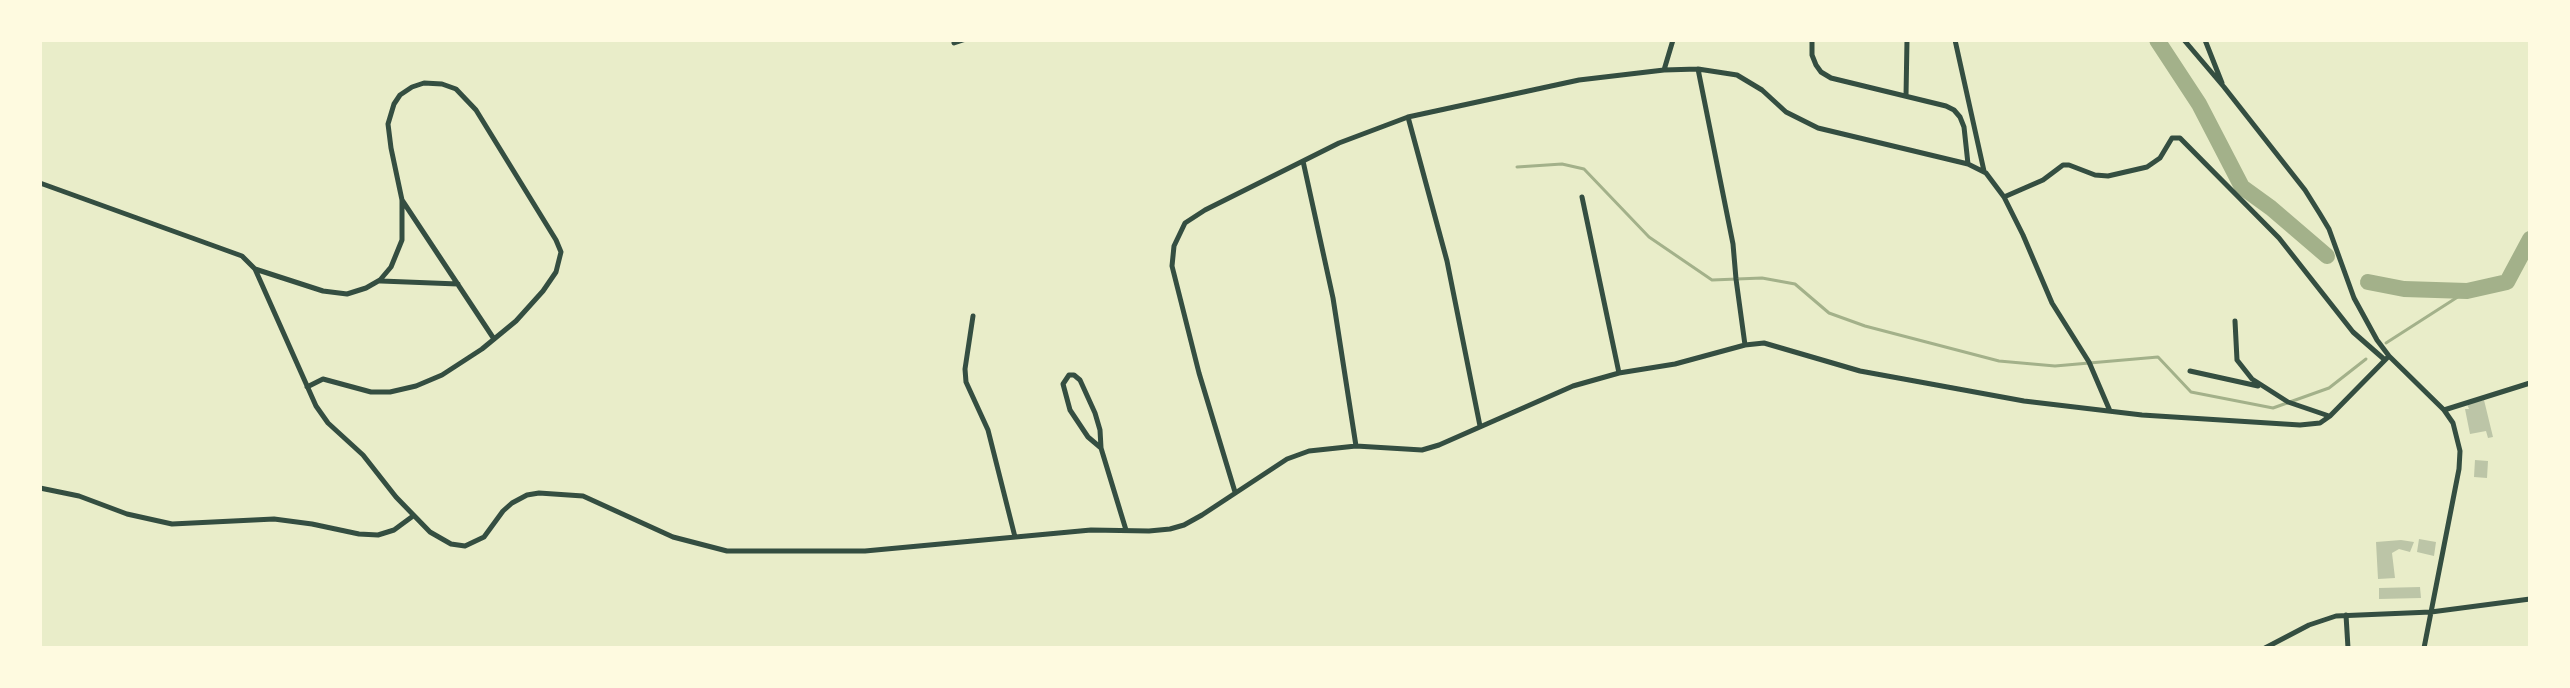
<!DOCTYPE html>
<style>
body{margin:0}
#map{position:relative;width:2570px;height:688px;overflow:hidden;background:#e9edc9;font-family:"Archivo Narrow",sans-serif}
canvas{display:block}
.frame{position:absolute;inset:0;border:42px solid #fefae0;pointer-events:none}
</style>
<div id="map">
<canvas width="2570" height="688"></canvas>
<div class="frame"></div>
</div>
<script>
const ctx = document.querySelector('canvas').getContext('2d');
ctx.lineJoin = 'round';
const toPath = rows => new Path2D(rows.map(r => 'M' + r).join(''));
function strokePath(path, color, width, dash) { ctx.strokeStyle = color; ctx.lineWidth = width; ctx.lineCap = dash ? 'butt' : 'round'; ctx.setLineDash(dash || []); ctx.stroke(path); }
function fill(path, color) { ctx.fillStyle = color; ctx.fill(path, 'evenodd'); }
strokePath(toPath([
 [1517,167,1562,164,1584,169,1649,237,1712,280,1762,278,1795,284,1829,313,1865,326,1999,361,2055,366,2158,357,2191,392,2273,408,2329,388,2366,359],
 [2386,343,2467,291]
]), '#a3b18a', 3);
strokePath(toPath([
 [2157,40,2199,104,2242,187,2271,208,2327,256],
 [2368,282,2404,289,2467,291,2507,282,2530,239]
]), '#a3b18a', 16);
fill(toPath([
 [2484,400,2493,437,2488,438,2486,431,2470,434,2465,409,2469,409,2467,404],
 [2475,460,2488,461,2487,478,2474,477],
 [2419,539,2436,542,2434,556,2417,552],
 [2401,540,2414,542,2410,552,2399,549,2392,553,2395,578,2378,579,2376,542],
 [2420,587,2421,598,2379,599,2379,588]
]), '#bcc5a7');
strokePath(toPath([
 [1812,40,1812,55,1816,65,1821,72,1831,78,1946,106,1954,110,1960,117,1964,127,1968,164],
 [1955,40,1984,171],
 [2184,40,2224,87,2305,190,2320,214,2329,229,2354,298,2377,340,2389,356,2444,410,2453,423,2460,451,2459,469,2424,648],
 [2205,40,2222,83],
 [954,43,963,40],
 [1698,69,1733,244,1736,279,1745,345],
 [1664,70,1673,40],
 [1906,96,1907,40],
 [1408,117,1447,261,1480,426],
 [1303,161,1333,298,1356,446],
 [40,183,242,256,255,269,323,291,347,294,366,288,380,280,391,267,402,240,402,200,391,148,388,124,394,104,400,95,412,87,424,83,442,84,456,89,476,110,556,240,561,252,556,272,543,291,516,321,482,349,442,375,416,386,390,392,371,392,323,379,307,387],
 [1582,197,1619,373],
 [2004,197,2043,180,2063,165,2069,165,2095,175,2108,176,2147,167,2160,158,2172,138,2180,138,2279,238,2353,332,2385,360],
 [402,200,494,339],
 [255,269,316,406,328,423,363,455,396,497,430,532,451,544,465,546,484,537,503,511,512,503,527,495,539,493,583,496,673,537,727,551,865,551,1091,530,1149,531,1170,529,1184,525,1202,515,1287,459,1309,451,1356,446,1422,450,1439,445,1573,386,1619,373,1675,364,1745,345,1764,343,1860,371,2024,401,2142,415,2300,425,2320,423,2330,416,2389,356],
 [381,281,458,284],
 [973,316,965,369,966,382,988,430,1015,537],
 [2235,321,2237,360,2252,379,2288,402,2329,416],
 [2190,371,2258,386],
 [2444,410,2530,383],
 [1101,448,1088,437,1070,410,1063,384,1069,375,1074,375,1080,380,1095,413,1100,430,1101,448,1126,530],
 [40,488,79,496,127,514,172,524,274,519,312,524,359,534,378,535,394,530,413,516],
 [1235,492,1199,373,1172,266,1174,246,1185,223,1205,210,1339,143,1408,117,1579,80,1664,70,1698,69,1737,75,1762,90,1786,112,1818,128,1968,164,1986,173,2004,197,2023,235,2052,303,2089,362,2110,411],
 [2346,615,2348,648],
 [2265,648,2309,625,2336,616,2431,612,2530,599]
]), '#344e41', 5);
</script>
